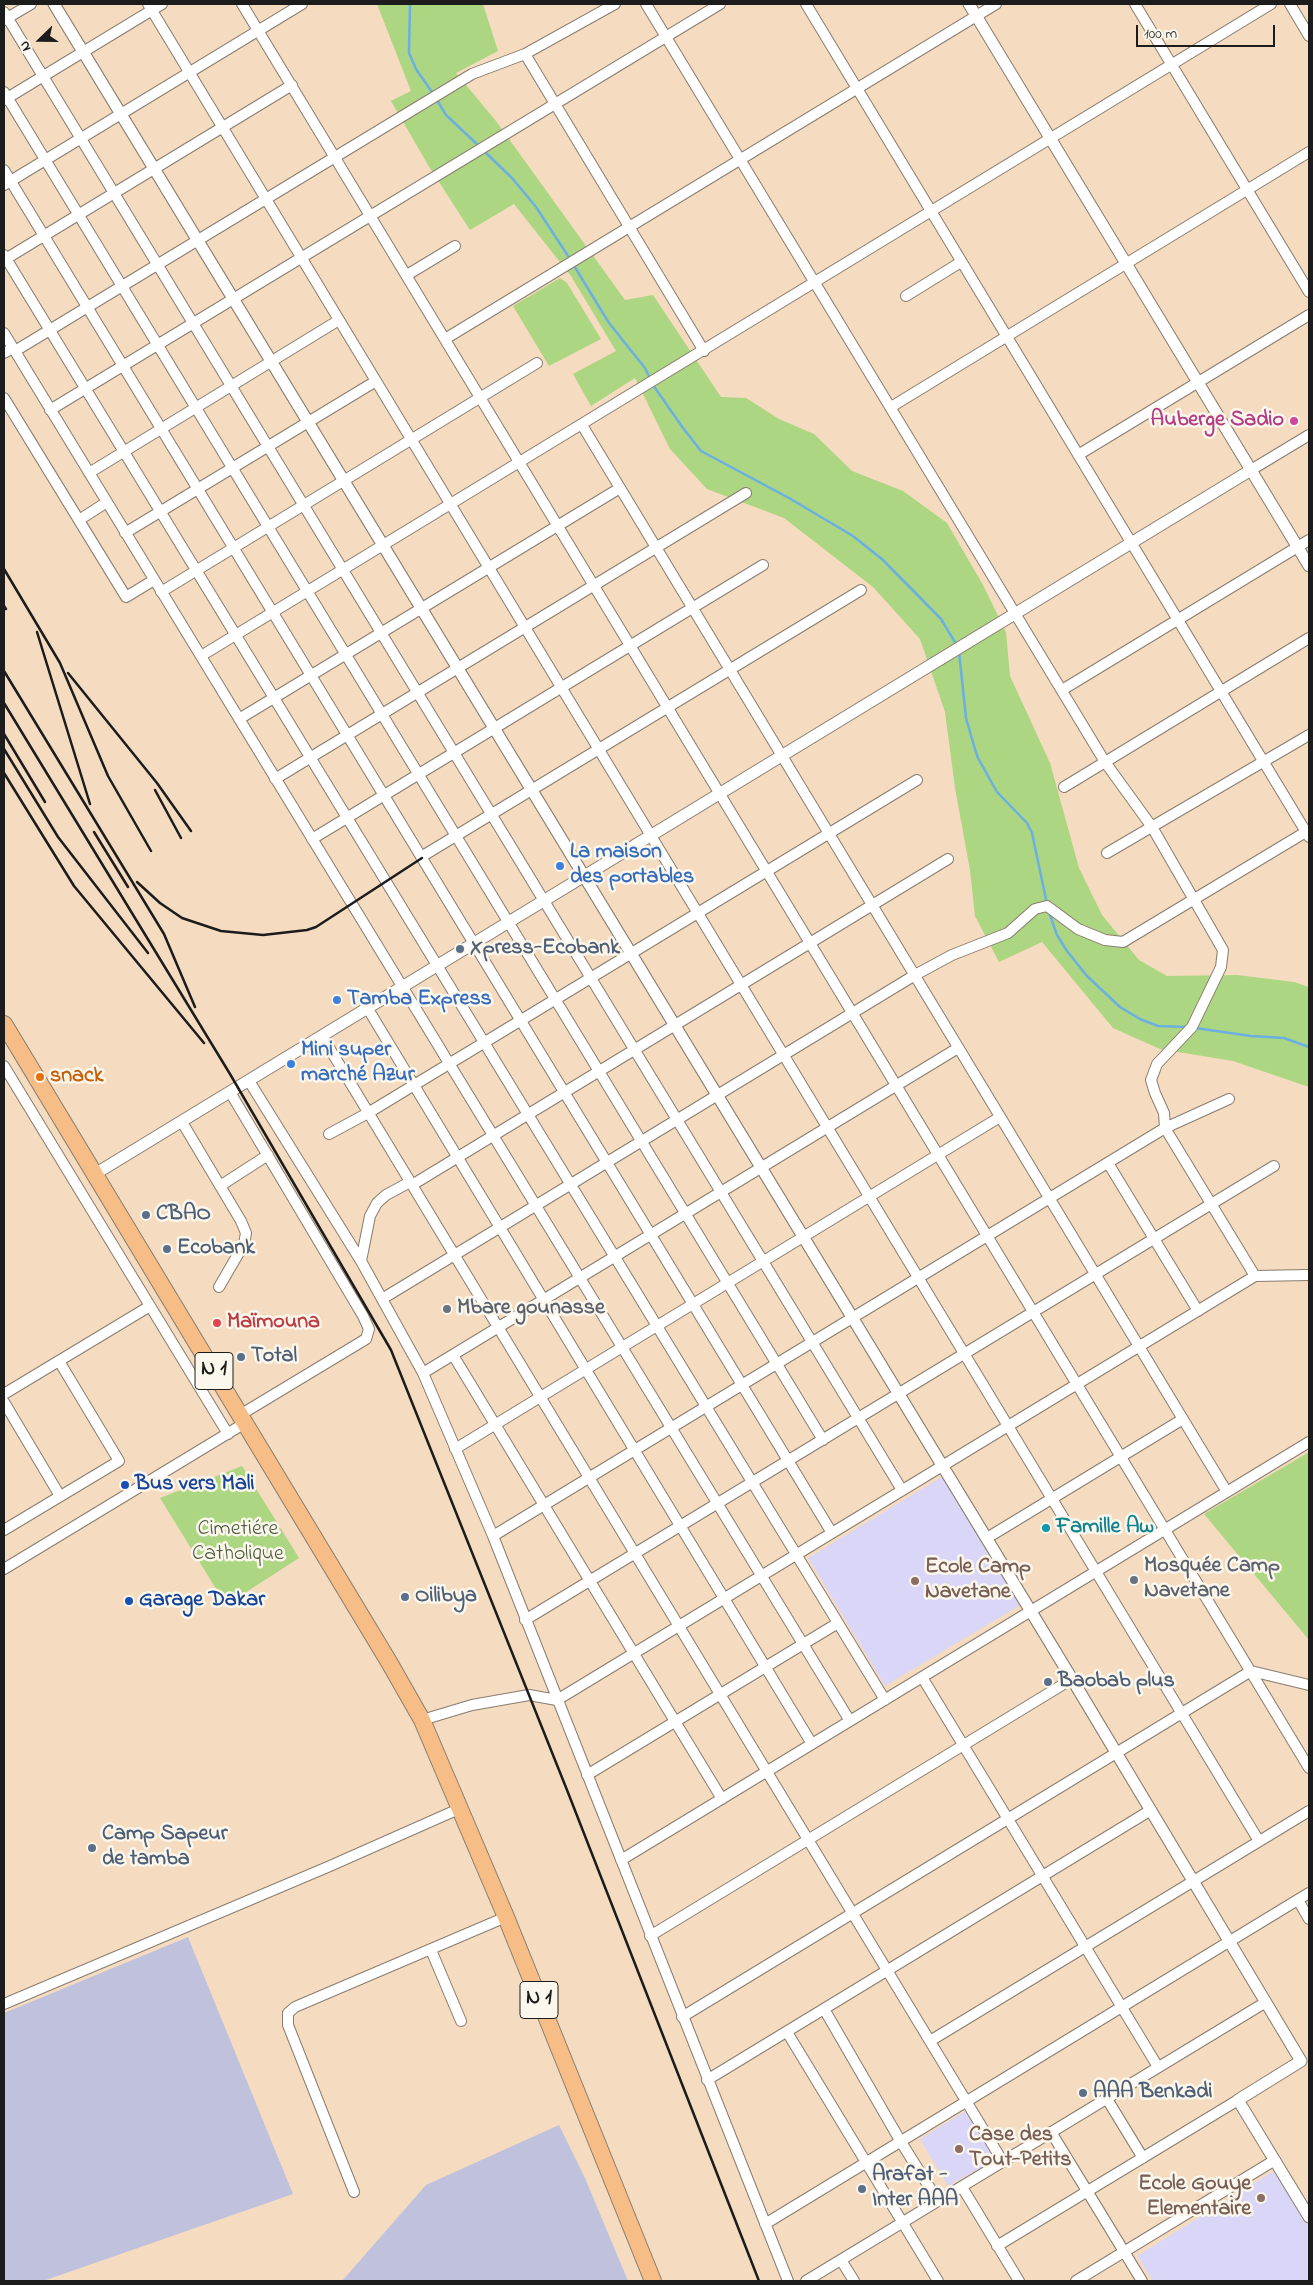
<!DOCTYPE html>
<meta charset="utf-8">
<style>
body{margin:0}
#map{position:relative;width:1313px;height:2285px;overflow:hidden;background:#f5dbbf;font-family:"Indie Flower",sans-serif}
canvas{display:block}
.frame{position:absolute;inset:0;border:5px solid #1c1c1c;pointer-events:none}
.north{position:absolute;left:15px;top:15px;width:50px;height:50px;-webkit-text-stroke:4px #fbf7ec;paint-order:stroke;rotate:248deg;font-size:14px;font-weight:700;line-height:20px;text-align:center;color:#1c1c1c}
.north::after{content:'';display:block;margin:auto;width:18px;height:22px;background:#1c1c1c;clip-path:polygon(50% 0,100% 100%,50% 72%,0 100%)}
.scale{position:absolute;left:1136px;top:25px;width:139px;height:22px;box-sizing:border-box;border:2px solid #1c1c1c;border-top:0;padding-left:6px;font-size:15px;line-height:18px;white-space:nowrap;color:#1c1c1c;-webkit-text-stroke:4px #fbf7ec;paint-order:stroke}
</style>
<div id="map">
<canvas width="1313" height="2285"></canvas>
<div class="frame"></div>
<div class="north">N</div>
<div class="scale">100 m</div>
</div>
<script>
const ctx = document.querySelector('canvas').getContext('2d');
ctx.lineJoin = 'round';
function fill(path, color) { ctx.fillStyle = color; ctx.fill(path, 'evenodd'); }
const toPath = rows => new Path2D(rows.map(r => 'M' + r).join(''));
function strokePath(path, color, width, dash) { ctx.strokeStyle = color; ctx.lineWidth = width; ctx.lineCap = dash ? 'butt' : 'round'; ctx.setLineDash(dash || []); ctx.stroke(path); }
function drawText(font, color, halo, rows, align = 'center') {
  ctx.font = font + ' "Indie Flower",sans-serif'; ctx.lineWidth = 5; ctx.setLineDash([]); ctx.textBaseline = 'middle'; ctx.strokeStyle = halo; ctx.fillStyle = color; for (const [text, x, y, turn = 0] of rows) {
    ctx.save(); ctx.translate(x, y); ctx.rotate((+turn || 0) * Math.PI / 180); ctx.textAlign = isNaN(turn) ? turn : align; if (halo) ctx.strokeText(text, 0, 0); ctx.fillText(text, 0, 0); ctx.restore();
  }
}
fill(toPath([
 [945,1475,1022,1604,885,1686,808,1558],
 [969,2109,998,2158,948,2186,920,2139],
 [1275,2170,1309,2226,1309,2281,1153,2281,1137,2256]
]), '#dad6f7');
fill(toPath([
 [188,1937,293,2194,43,2281,4,2281,4,2013],
 [559,2125,585,2178,628,2281,342,2281,426,2185]
]), '#c0c2dd');
fill(toPath([
 [377,4,483,4,498,51,456,73,496,121,625,300,653,295,721,397,746,398,779,419,814,434,852,471,903,491,947,523,983,585,1006,632,1010,676,1050,763,1079,868,1102,915,1139,960,1167,976,1237,975,1294,982,1309,987,1309,1087,1233,1061,1160,1049,1113,1028,1042,942,999,962,975,916,970,870,955,788,945,712,920,639,873,587,784,518,707,489,670,449,635,378,591,406,573,374,616,351,571,276,514,204,470,230,428,165,391,101,411,91],
 [560,278,567,283,601,339,549,366,513,306],
 [1309,1452,1309,1640,1204,1514],
 [242,1466,299,1558,226,1605,160,1498]
]), '#acd681');
strokePath(toPath([
 [410,4,409,53,416,69,434,95],
 [437,100,446,115,480,147],
 [484,151,512,178,536,207,570,259],
 [573,264,609,323,645,368,651,380],
 [653,385,683,428,701,451,789,498,853,536,883,560,941,619,956,644],
 [959,652,966,718,974,746,978,758,997,792,1027,823,1032,833,1047,904],
 [1049,912,1057,935,1067,951,1087,976,1120,1007,1140,1019,1158,1026,1187,1027],
 [1195,1028,1251,1036,1284,1038,1309,1047]
]), '#6bb0e1', 2.5);
const minor = toPath([
 [148,4,1259,1841],
 [242,4,1309,1768],
 [646,4,1105,762,1152,827,1223,950,1221,967,1192,1027,1157,1064,1151,1080,1155,1093,1164,1113,1165,1128,1255,1276],
 [806,4,1309,837],
 [1135,4,1309,292],
 [1290,4,1309,36],
 [4,12,902,1490],
 [4,20,31,4],
 [525,54,704,351],
 [4,92,823,1440],
 [4,100,162,4],
 [4,170,832,1533],
 [4,185,302,4],
 [4,255,885,1700],
 [4,260,292,85],
 [407,275,455,246],
 [906,296,961,262],
 [4,333,850,1721],
 [445,339,996,4],
 [15,351,472,74,525,54,615,4],
 [4,353,13,348],
 [4,398,126,597,154,580],
 [891,407,1309,152],
 [50,410,720,4],
 [582,425,1227,1492],
 [1078,455,1309,315],
 [1251,470,1309,435],
 [89,473,339,320],
 [79,520,107,502],
 [125,533,376,381],
 [161,592,537,363],
 [201,656,1271,4],
 [1062,690,1309,540],
 [239,719,620,488],
 [275,779,746,493],
 [1064,787,1309,638],
 [312,839,763,565],
 [1107,853,1309,735],
 [421,857,861,590],
 [368,1009,812,1744],
 [322,1036,1003,2162],
 [4,1066,228,1434],
 [249,1081,361,1261,423,1373,493,1536,788,2281],
 [230,1092,363,1316,369,1329,366,1339,240,1415],
 [182,1122,241,1221,246,1233,244,1244,219,1287],
 [329,1134,368,1113,917,780],
 [1108,1163,1198,1311],
 [412,1185,948,859],
 [220,1186,268,1155],
 [361,1261,370,1216,377,1203,386,1195,410,1182],
 [382,1299,915,975,952,955,1008,933,1035,909,1047,906,1078,929,1105,940,1123,942,1309,830],
 [453,1355,722,1799],
 [423,1373,958,1048],
 [4,1394,150,1306],
 [4,1402,60,1496],
 [455,1449,1000,1117],
 [4,1530,119,1461,59,1361],
 [493,1536,1165,1128,1229,1099],
 [987,1538,1183,1419],
 [4,1569,245,1423],
 [525,1620,1274,1166],
 [922,1677,1158,2067],
 [422,1720,472,1705,529,1695,557,1700,1255,1276,1309,1275],
 [587,1775,838,1623],
 [621,1860,1309,1442],
 [1298,1900,1309,1919],
 [650,1936,1072,1679],
 [431,1950,461,2021],
 [4,2004,330,1866,461,1808],
 [824,2009,901,2142,938,2201],
 [682,2017,1251,1671,1309,1685],
 [787,2032,938,2281],
 [930,2041,1309,1811],
 [707,2080,1151,1810],
 [1107,2099,1143,2158],
 [1051,2132,1142,2281],
 [962,2187,1019,2281],
 [354,2192,288,2025,288,2013,295,2007,506,1917],
 [765,2224,1309,1893],
 [997,2246,1238,2100],
 [841,2260,854,2281],
 [806,2281,1266,2002],
 [1076,2281,1275,2160]
]);
const tertiary = toPath([
 [54,4,1072,1679,1301,2061,1238,2100,1309,2217],
 [969,4,1309,566],
 [95,1174,1251,470]
]);
const trunk = toPath([
 [4,1024,389,1662,422,1720,506,1917,653,2281]
]);
strokePath(minor, '#887c6e', 12);
strokePath(tertiary, '#887c6e', 13);
strokePath(trunk, '#887c6e', 18);
strokePath(minor, '#fff', 10);
strokePath(tertiary, '#fff', 11);
strokePath(trunk, '#f6be86', 16);
strokePath(toPath([
 [4,569,60,663,108,776,151,851],
 [4,606,6,609],
 [37,632,90,804],
 [4,671,164,934,195,1007],
 [68,673,157,783,191,831],
 [4,703,230,1074,391,1350,567,1790,759,2281],
 [4,734,45,802],
 [4,749,58,837,148,953],
 [4,773,74,886,204,1043],
 [155,790,181,838],
 [94,832,128,887],
 [137,882,160,903,182,918,221,931,263,935,307,930,316,927,422,858]
]), '#1c1c1c', 2.5);
for (const [x, y, r, color] of [
 [1294,421,5,"#d1479c"],
 [560,866,5,"#3f7fe0"],
 [460,949,5,"#5c6f8a"],
 [337,1000,5,"#3f7fe0"],
 [291,1064,5,"#3f7fe0"],
 [40,1077,5,"#e8710a"],
 [146,1215,5,"#5c6f8a"],
 [167,1249,5,"#5c6f8a"],
 [447,1309,5,"#6b7280"],
 [217,1323,5,"#e0444e"],
 [241,1357,5,"#5c6f8a"],
 [125,1485,5,"#1a4fb4"],
 [1046,1528,5,"#0f9aa8"],
 [1134,1580,5,"#6b7280"],
 [915,1581,5,"#8d6e63"],
 [405,1597,5,"#5c6f8a"],
 [129,1601,5,"#1a4fb4"],
 [1048,1682,5,"#5c6f8a"],
 [92,1848,5,"#5c6f8a"],
 [1083,2093,5,"#5c6f8a"],
 [959,2149,5,"#8d6e63"],
 [862,2189,5,"#5c6f8a"],
 [1261,2198,5,"#8d6e63"]
]) { const dot = new Path2D(); dot.arc(x, y, r, 0, 2 * Math.PI); ctx.fillStyle = color; ctx.fill(dot); strokePath(dot, '#fbf7ec', 2); }
for (const [x, y, w] of [
 [214,1371,38],
 [539,2000,38]
]) { const box = new Path2D(); box.roundRect(x - w / 2, y - 18.5, w, 37, 4); ctx.fillStyle = '#fbf7ec'; ctx.fill(box); strokePath(box, '#1c1c1c', 1); }
drawText('bold 21px', '#1c1c1c', null, [
 ["N 1",214,1371],
 ["N 1",539,2000]
]);
drawText('bold 22px', '#b23c85', '#fbf7ec', [
 ["Auberge Sadio",1284,421]
], 'right');
drawText('bold 22px', '#366cbe', '#fbf7ec', [
 ["La maison",570,853],
 ["des portables",570,878],
 ["Tamba Express",347,1000],
 ["Mini super",301,1051],
 ["marché Azur",301,1076]
], 'left');
drawText('bold 22px', '#4e5e75', '#fbf7ec', [
 ["Xpress-Ecobank",470,949],
 ["CBAO",156,1215],
 ["Ecobank",177,1249],
 ["Total",251,1357],
 ["Oilibya",415,1597],
 ["Baobab plus",1058,1682],
 ["Camp Sapeur",102,1835],
 ["de tamba",102,1860],
 ["AAA Benkadi",1093,2093],
 ["Arafat -",872,2176],
 ["Inter AAA",872,2201]
], 'left');
drawText('bold 22px', '#c56008', '#fbf7ec', [
 ["snack",50,1077]
], 'left');
drawText('bold 22px', '#5b616d', '#fbf7ec', [
 ["Mbare gounasse",457,1309],
 ["Mosquée Camp",1144,1567],
 ["Navetane",1144,1592]
], 'left');
drawText('bold 22px', '#be3a42', '#fbf7ec', [
 ["Maïmouna",227,1323]
], 'left');
drawText('bold 22px', '#164399', '#fbf7ec', [
 ["Bus vers Mali",135,1485],
 ["Garage Dakar",139,1601]
], 'left');
drawText('bold 22px', '#0d838f', '#fbf7ec', [
 ["Famille Aw",1056,1528]
], 'left');
drawText('22px', '#4e5d3f', '#fbf7ec', [
 ["Cimetiére",238,1530],
 ["Catholique",238,1555]
]);
drawText('bold 22px', '#785e54', '#fbf7ec', [
 ["Ecole Camp",925,1568],
 ["Navetane",925,1593],
 ["Case des",969,2136],
 ["Tout-Petits",969,2161],
 ["Ecole Gouye",1251,2185,"right"],
 ["Elementaire",1251,2210,"right"]
], 'left');
</script>
